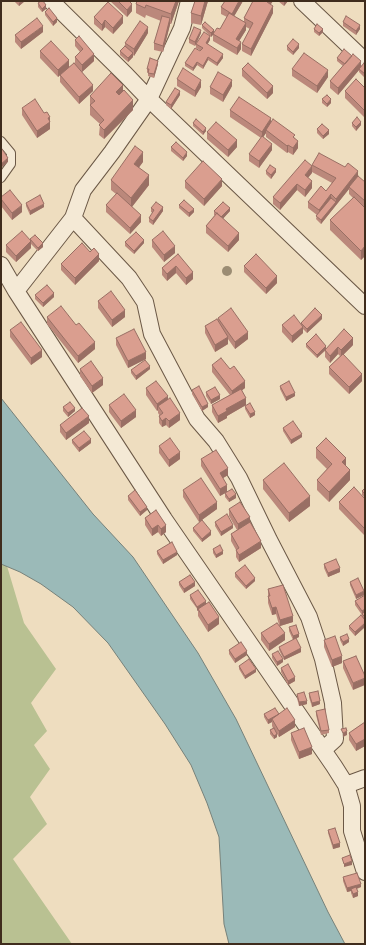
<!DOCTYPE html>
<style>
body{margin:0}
#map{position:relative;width:366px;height:945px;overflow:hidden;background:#eeddbf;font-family:Cardo,serif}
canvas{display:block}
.frame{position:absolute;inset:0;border:2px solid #3f2c1d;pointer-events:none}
</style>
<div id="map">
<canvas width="366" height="945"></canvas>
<div class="frame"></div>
</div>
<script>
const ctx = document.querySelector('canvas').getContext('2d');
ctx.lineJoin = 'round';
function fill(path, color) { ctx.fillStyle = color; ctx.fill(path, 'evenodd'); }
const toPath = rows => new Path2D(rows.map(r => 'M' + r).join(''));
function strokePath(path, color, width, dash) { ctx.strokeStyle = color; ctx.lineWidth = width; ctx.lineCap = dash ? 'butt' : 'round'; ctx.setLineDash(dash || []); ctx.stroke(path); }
fill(toPath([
 [1,564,7,566,24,623,56,669,31,703,47,731,34,745,50,769,30,797,47,824,13,859,72,944,1,944]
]), '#b9c192');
const water = toPath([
 [1,398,93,514,133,557,198,653,236,719,328,912,345,944,229,944,224,924,219,837,207,803,191,765,165,724,108,643,73,607,41,584,20,572,1,564,1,398]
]);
fill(water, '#9bbab8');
strokePath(water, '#76817a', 1);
const service = toPath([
 [1,141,11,153,11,164,1,178]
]);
const minor = toPath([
 [51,1,126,75,149,99,365,306],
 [302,1,365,61],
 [73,218,129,278,145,302,152,334,197,419,216,441,239,478,269,540,309,617,323,659,333,703,335,739,324,749],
 [1,265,16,291,164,519,334,766,346,785,352,806,352,831,365,872],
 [16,291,73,218,83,190,112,152,149,99,182,28,189,1],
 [346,785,365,778]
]);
strokePath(service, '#6b5846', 10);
strokePath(minor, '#6b5846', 18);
strokePath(service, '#f4e9d5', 8);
strokePath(minor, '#f4e9d5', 16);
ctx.fillStyle = '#9b8c73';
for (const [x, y] of [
 [227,271]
]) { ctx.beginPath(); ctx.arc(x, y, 5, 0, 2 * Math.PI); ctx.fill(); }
fill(toPath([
 [14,1,25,1,19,6],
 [110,1,129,1,132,11,127,17],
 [137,1,179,1,171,24,170,24,163,52,154,50,154,43,161,21,146,15,145,18,136,13,136,4],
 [195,1,208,1,201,25,191,23,191,13],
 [225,1,243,1,234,16,244,22,244,18,253,1,273,1,271,4,273,13,251,56,242,51,242,44,250,29,246,27,246,30,239,41,241,49,237,55,213,41,213,34,211,37,202,28,202,25,214,33,220,29,227,17,221,14,221,7],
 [278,1,288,1,284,6],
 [38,3,46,9,42,12,38,7],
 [45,12,57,22,53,26,45,15],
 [94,17,123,23,113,34,105,27,102,31,94,24],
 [343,22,360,29,356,35,343,26],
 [314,29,323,32,319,36,314,32],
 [43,32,21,49,15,42,15,35],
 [148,33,134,56,133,55,133,57,128,62,120,55,120,51,125,47,125,43],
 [201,33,195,46,189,43,189,39],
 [75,40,94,61,82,72,93,91,79,104,60,82,60,75,58,77,40,58,40,51,69,67,75,63,75,57,80,52,75,46],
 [210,40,207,44,223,58,217,66,208,60,203,69,197,65,193,71,185,66,185,63,201,51,196,48,196,44],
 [287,46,299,48,293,55,287,50],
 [337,58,361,66,365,64,365,78,359,72,359,70,338,95,330,88,330,81,343,66,337,61],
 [158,64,154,78,148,76,148,73,147,72,147,69],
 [242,69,273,93,267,99,242,76],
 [292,69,328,77,317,93,292,76],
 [177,79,201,87,195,97,177,86],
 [232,86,223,102,210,94,210,87],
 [365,88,365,118,345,98,345,91],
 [123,91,133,110,104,139,99,135,100,124,90,115,90,96],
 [180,95,171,109,166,105,166,102],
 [322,99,331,103,327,107,322,103],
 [22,108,44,113,50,117,50,129,37,138,22,115],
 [230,110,271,123,295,138,298,148,293,155,288,152,287,153,266,137,266,133,263,137,272,150,259,168,249,161,249,154,261,138,230,117],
 [193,123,206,131,203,135,193,126],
 [352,123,361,125,356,131,352,126],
 [317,129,329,134,323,139,317,133],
 [207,132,237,147,228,157,207,139],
 [171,147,187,156,183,161,171,151],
 [143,162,139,167,149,185,132,207,141,222,130,234,106,212,106,205,116,194,111,190,111,180],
 [312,165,358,177,365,182,365,256,361,260,330,230,330,220,353,198,349,194,349,189,321,224,316,219,317,215,308,208,308,202,326,191,332,183,312,172],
 [266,171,276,172,271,179,266,174],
 [312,173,308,178,312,188,305,197,297,190,280,210,273,204,273,197],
 [185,181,222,186,204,206,185,188],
 [1,197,22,212,12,220,1,206],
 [26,203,44,207,30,215,26,206],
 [179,205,194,212,189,217,179,208],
 [151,208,163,211,153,225,149,222,149,218,153,213,151,212],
 [214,211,230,211,223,218,239,240,228,252,206,233,206,226,215,215,214,215],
 [30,239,43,247,38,251,31,244,31,248,16,262,6,252,6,245,30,240],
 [152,240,175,253,164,262,152,247],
 [125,242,144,243,134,254,125,246],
 [178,254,193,279,186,285,176,273,167,281,162,275,162,268],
 [99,261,75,285,61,270,61,264],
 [244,266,277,283,266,294,244,272],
 [35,295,54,297,43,307,35,299],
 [98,301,125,317,112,327,98,308],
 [47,317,95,349,78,363,47,324],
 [218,318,248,339,235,349,228,339,228,344,215,352,205,333,205,326,218,320],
 [322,319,307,333,303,329,303,333,292,343,282,332,282,325,301,324],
 [10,330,42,357,31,365,10,337],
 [116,338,146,359,128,368,116,345],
 [306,344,326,349,353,345,343,355,362,381,349,394,329,374,329,367,340,356,338,354,330,363,325,357,325,351,317,358,306,347],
 [212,365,245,388,242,390,246,405,227,416,227,418,218,423,212,412,212,405,230,395,212,372],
 [80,369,103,385,92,393,80,376],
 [150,369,136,380,131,373,131,370],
 [280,386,295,396,286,401,280,389],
 [146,388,168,399,180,420,169,428,166,425,162,427,159,423,159,416,160,416,158,413,158,410,157,411,146,395],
 [192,390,208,407,202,411,192,394],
 [206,392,220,399,211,404,206,396],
 [109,405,136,417,121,428,109,412],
 [245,406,255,415,250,418,245,409],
 [63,407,75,411,68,417,63,411],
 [89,423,66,440,60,432,60,425],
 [283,428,302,437,291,444,283,431],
 [72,440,91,443,79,452,72,443],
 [159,446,180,459,169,467,159,453],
 [316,448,346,466,350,480,329,502,317,490,317,480,327,469,316,458],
 [201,459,228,475,223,478,227,492,220,496,201,466],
 [263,480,310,506,289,522,263,489],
 [365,488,365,498,362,495,362,491],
 [183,490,217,509,199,522,183,497],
 [225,493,236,498,229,502,225,497],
 [128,496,147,510,140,516,128,500],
 [365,499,365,536,339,509,339,502],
 [229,509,250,522,261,548,239,562,236,557,236,550,231,541,231,534,237,530,229,516],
 [156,510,166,532,161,536,158,532,152,536,145,525,145,518],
 [215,522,233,528,221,536,215,526],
 [193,528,211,535,202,542,193,531],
 [213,549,223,554,216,558,213,553],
 [157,551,177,555,163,564,157,554],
 [324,564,340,572,328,577,324,568],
 [235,573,255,581,246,589,235,577],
 [179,582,195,586,184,593,179,585],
 [350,582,364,595,356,599,350,585],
 [268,589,293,622,280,626,285,640,269,651,261,640,261,633,279,625,276,614,272,615,268,603],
 [190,595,206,604,219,624,208,632,198,616,198,610,190,599],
 [365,595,365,627,355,636,349,629,349,626,362,617,362,614,362,615,355,605,355,601],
 [289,627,299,637,296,638,301,652,284,660,279,650,279,647,295,639,293,640,289,631],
 [340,637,349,642,343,646,340,640],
 [324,640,342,663,332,667,324,647],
 [229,650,247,655,235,663,229,654],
 [272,654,283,662,277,666,272,658],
 [356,656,353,690,343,668,343,661],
 [239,666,256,672,245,679,239,669],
 [281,668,295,681,288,685,281,672],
 [309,693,320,704,312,707,309,697],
 [297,694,307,704,299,706,297,698],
 [316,711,329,730,329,733,321,735,316,715],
 [264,714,279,714,295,727,279,737,277,734,277,737,274,739,270,734,270,730,273,728,272,726,272,722,268,724,264,717],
 [365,722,365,746,356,751,349,740,349,733],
 [291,733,312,754,299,759,291,740],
 [328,830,340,847,333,849,328,833],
 [343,877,361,887,357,889,358,896,353,898,351,893,351,891,347,892,343,881]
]), '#bb887b');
fill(toPath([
 [21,1,25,1,19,6,19,3],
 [176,1,179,1,171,24,171,14],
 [205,1,208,1,201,25,201,16],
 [239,1,243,1,232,20,232,14],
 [268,1,273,1,267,9,267,2],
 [284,1,288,1,284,6],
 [132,4,132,11,127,17,127,10],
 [46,5,46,9,42,12,42,9],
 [273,6,273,13,251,56,251,49],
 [123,16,123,23,113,34,113,28],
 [57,18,57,22,53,26,53,22],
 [170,18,170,25,163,52,163,46],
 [105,20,105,27,102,31,102,25],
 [246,23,246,30,236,46,236,39],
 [360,25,360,29,356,35,356,31],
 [43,26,43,32,21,49,21,42],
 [148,27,148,33,134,56,134,49],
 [323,29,323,32,319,36,319,33],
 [201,30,201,33,195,46,195,42],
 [214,30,214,34,211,37,211,33],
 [210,36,210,40,206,47,206,43],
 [241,42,241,49,237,55,237,48],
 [299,44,299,48,293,55,293,52],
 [133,53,133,57,128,62,128,58],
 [94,54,94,61,82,72,82,65],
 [223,54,223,58,217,66,217,63],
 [208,57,208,60,203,69,203,66],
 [69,60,69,67,58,77,58,70],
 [158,61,158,64,154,78,154,74],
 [361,61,361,68,359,69,359,70,338,95,338,88],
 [197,62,197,65,193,71,193,68],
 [328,70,328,77,317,93,317,86],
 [201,80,201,87,195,97,195,91],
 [232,80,232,86,223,102,223,95],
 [93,85,93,91,79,104,79,97],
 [123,85,123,95,116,102,116,92],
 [273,86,273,93,267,99,267,93],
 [180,91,180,95,171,109,171,105],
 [331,99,331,103,327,107,327,104],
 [133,100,133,110,104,139,104,130],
 [50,117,50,129,37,138,37,131,48,118],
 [271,118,271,125,266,130,266,133,262,139,262,132],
 [361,122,361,125,356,131,356,127],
 [206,128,206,131,203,135,203,132],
 [329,130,329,134,323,139,323,136],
 [237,140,237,147,228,157,228,150],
 [298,141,298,148,293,155,293,148],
 [272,144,272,150,259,168,259,161],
 [288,145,288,152,287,153,287,146],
 [143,152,143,162,134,174,134,164],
 [187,152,187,156,183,161,183,158],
 [8,158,8,162,1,168,1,164],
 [312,166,312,173,305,181,305,175],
 [276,169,276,172,271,179,271,175],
 [358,171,358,178,349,187,349,189,321,224,321,220,336,202,336,199],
 [149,175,149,185,131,208,131,198],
 [222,179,222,186,204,206,204,199],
 [312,181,312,188,305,197,305,190],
 [297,184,297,190,280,210,280,203],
 [331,194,331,201,319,217,319,210],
 [44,204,44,207,30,215,30,211],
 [22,205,22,212,12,220,12,213],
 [163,207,163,211,153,225,153,221],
 [230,208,230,211,221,221,221,217],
 [194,209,194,212,189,217,189,213],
 [141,215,141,222,130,234,130,228],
 [239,233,239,240,228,252,228,246],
 [144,240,144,243,134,254,134,251],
 [31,241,31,248,16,262,16,256],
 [43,243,43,247,38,251,38,248],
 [175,246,175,253,164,262,164,255],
 [365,246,365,256,361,260,361,251],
 [99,254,99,261,75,285,75,278],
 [176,266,176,273,167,281,167,274],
 [193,272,193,279,186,285,186,278],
 [277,276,277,283,266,294,266,288],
 [54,293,54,297,43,307,43,303],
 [125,310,125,317,112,327,112,320],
 [322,315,322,319,307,333,307,329],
 [303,327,303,333,292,343,292,336],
 [248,332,248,339,235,349,235,342],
 [228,337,228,344,215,352,215,345],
 [353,338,353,345,341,357,341,350],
 [95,342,95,349,78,363,78,356],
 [326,346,326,349,317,358,317,355],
 [338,347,338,354,330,363,330,356],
 [42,350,42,357,31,365,31,358],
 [146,352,146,359,128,368,128,361],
 [150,366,150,369,136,380,136,376],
 [362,374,362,381,349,394,349,387],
 [103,378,103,385,92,393,92,386],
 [245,381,245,388,232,398,232,391],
 [295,393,295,396,286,401,286,397],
 [220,395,220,399,211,404,211,400],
 [168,396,168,403,158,406,158,410,157,411,157,404],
 [246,398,246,405,227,416,227,418,218,423,218,416,226,409],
 [208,404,208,407,202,411,202,407],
 [75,408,75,411,68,417,68,413],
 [136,410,136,417,121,428,121,421],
 [255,412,255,415,250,418,250,414],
 [180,413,180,420,169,428,169,421],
 [89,416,89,423,66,440,66,433],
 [166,418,166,425,162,427,162,421],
 [302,434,302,437,291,444,291,440],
 [91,439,91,443,79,452,79,448],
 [180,452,180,459,169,467,169,460],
 [346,458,346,468,342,462],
 [228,468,228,475,220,480,220,473],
 [350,470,350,480,329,502,329,492],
 [227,485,227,492,220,496,220,489],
 [236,494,236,498,229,502,229,499],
 [310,496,310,506,289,522,289,513],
 [217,502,217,509,199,522,199,515],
 [147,507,147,510,140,516,140,512],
 [250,517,250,524,238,531,238,524],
 [158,525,158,532,152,536,152,529],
 [166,525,166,532,161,536,161,529],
 [233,525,233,528,221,536,221,532],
 [211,531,211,535,202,542,202,539],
 [261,541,261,548,239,562,239,555],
 [223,551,223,554,216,558,216,555],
 [177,552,177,555,163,564,163,560],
 [340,568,340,572,328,577,328,573],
 [255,578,255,581,246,589,246,586],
 [195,582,195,586,184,593,184,589],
 [364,591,364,595,356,599,356,595],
 [206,601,206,605,197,611,197,607],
 [276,607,276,614,272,615,272,608],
 [365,609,365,613,362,615,362,611],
 [293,616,293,622,280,626,280,620],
 [219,617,219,624,208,632,208,625],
 [365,623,365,627,355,636,355,632],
 [285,633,285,640,269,651,269,644],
 [299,634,299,637,293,640,293,636],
 [349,639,349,642,343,646,343,642],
 [301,648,301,652,284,660,284,657],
 [247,651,247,655,235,663,235,659],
 [342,656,342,663,332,667,332,660],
 [283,659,283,662,277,666,277,662],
 [256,669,256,672,245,679,245,676],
 [295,677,295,681,288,685,288,681],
 [365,678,365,685,353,690,353,683],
 [307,701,307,704,299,706,299,702],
 [320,701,320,704,312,707,312,703],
 [279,714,272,719,272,722,268,724,268,720],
 [295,720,295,727,279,737,279,731],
 [347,731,347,735,343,737,343,733],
 [277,734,277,737,274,739,274,736],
 [365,739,365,746,356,751,356,744],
 [312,747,312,754,299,759,299,752],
 [340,843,340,847,333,849,333,845],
 [352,861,352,865,344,867,344,864],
 [361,884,361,887,351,890,351,889,351,891,347,892,347,888],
 [358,892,358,896,353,898,353,894]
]), '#996f64');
const building = toPath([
 [41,1,43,1,46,5,42,9,38,3,41,1],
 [118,1,129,1,132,4,127,10,118,1],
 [137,1,176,1,171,14,146,5,145,8,136,4,137,1],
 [195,1,205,1,201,16,191,13,195,1],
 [225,1,239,1,232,14,221,7,225,1],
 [253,1,268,1,267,2,273,6,251,49,242,44,253,23,244,18,253,1],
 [108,2,123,16,113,28,105,20,102,25,94,17,108,2],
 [49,8,57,18,53,22,45,12,49,8],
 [229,13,246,23,236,39,241,42,237,48,213,34,217,28,220,29,229,13],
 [162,16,170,18,163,46,154,43,162,16],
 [346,16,360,25,356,31,343,22,346,16],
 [37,18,43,26,21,42,15,35,37,18],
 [140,21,148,27,134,49,125,43,140,21],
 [205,22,214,30,211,33,202,25,205,22],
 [317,24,323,29,319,33,314,29,317,24],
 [194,27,201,30,195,42,189,39,194,27],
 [204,32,210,36,206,43,223,54,217,63,208,57,203,66,197,62,193,68,185,63,195,48,200,51,203,48,196,44,204,32],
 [79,36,94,54,82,65,75,57,83,49,75,40,79,36],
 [293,39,299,44,293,52,287,46,293,39],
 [51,41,69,60,58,70,40,51,51,41],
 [125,46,133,53,128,58,120,51,125,46],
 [344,49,352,56,345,64,337,58,344,49],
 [304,53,328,70,317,86,292,69,304,53],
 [353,54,361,61,338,88,330,81,353,54],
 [150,58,158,61,154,74,148,73,149,69,147,69,150,58],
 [74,63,93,85,79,97,60,75,74,63],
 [248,63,273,86,267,93,242,69,248,63],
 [364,63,365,64,365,74,359,69,364,63],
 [183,68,201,80,195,91,177,79,183,68],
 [218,72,232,80,223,95,210,87,218,72],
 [111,73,123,85,116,92,119,95,124,90,133,100,104,130,99,125,104,120,90,105,95,101,90,96,111,73],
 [356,79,365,88,365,111,345,91,356,79],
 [175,88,180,91,171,105,166,102,175,88],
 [327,95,331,99,327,104,322,99,327,95],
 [239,97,271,118,262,132,230,110,239,97],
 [35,99,44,113,47,112,50,117,48,118,50,122,37,131,22,108,35,99],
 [357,117,361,122,356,127,352,123,357,117],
 [196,119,206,128,203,132,193,123,196,119],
 [273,119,295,135,293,137,298,141,293,148,288,145,287,146,266,130,273,119],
 [216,122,237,140,228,150,207,132,216,122],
 [322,124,329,130,323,136,317,129,322,124],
 [262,136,272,144,259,161,249,154,262,136],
 [176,142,187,152,183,158,171,147,176,142],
 [135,146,143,152,134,164,149,175,131,198,111,180,135,146],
 [1,149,2,149,8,158,1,164,1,149],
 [319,153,345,167,348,163,358,171,336,199,331,194,319,210,308,202,321,186,326,191,336,178,312,165,319,153],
 [305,160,312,166,305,175,312,181,305,190,297,184,280,203,273,197,305,160],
 [203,161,222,179,204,199,185,181,203,161],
 [270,165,276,169,271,175,266,171,270,165],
 [358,176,365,182,365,201,349,187,358,176],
 [10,190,22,205,12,213,1,199,1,197,10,190],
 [117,193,141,215,130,228,106,205,117,193],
 [40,195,44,204,30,211,26,203,40,195],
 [354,197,365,208,365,246,361,251,330,220,354,197],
 [331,198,336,202,321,220,316,216,331,198],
 [184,200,194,209,189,213,179,205,184,200],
 [156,202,163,207,153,221,149,218,154,210,151,208,156,202],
 [223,202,230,208,221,217,214,211,223,202],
 [217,213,239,233,228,246,206,226,217,213],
 [22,231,31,241,16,256,6,245,22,231],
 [163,231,175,246,164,255,152,240,163,231],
 [136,232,144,240,134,251,125,242,136,232],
 [35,235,43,243,38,248,30,239,35,235],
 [82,243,90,252,94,248,99,254,75,278,61,264,82,243],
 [178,254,193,272,186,278,176,266,167,274,162,268,178,254],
 [256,254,277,276,266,288,244,266,256,254],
 [47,285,54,293,43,303,35,295,47,285],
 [111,291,125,310,112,320,98,301,111,291],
 [61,306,76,325,79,323,95,342,78,356,47,317,61,306],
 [231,308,248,332,235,342,218,318,231,308],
 [315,308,322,315,307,329,301,323,315,308],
 [294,315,303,327,292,336,282,325,294,315],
 [217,319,228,337,215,345,205,326,217,319],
 [21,322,42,350,31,358,10,330,21,322],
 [134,329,146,352,128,361,116,338,134,329],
 [344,329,353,338,341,350,338,347,330,356,325,350,344,329],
 [316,334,326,346,317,355,306,344,316,334],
 [343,354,362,374,349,387,329,367,343,354],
 [221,358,230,369,234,366,245,381,232,391,212,365,221,358],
 [145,360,150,366,136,376,131,370,145,360],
 [91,361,103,378,92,386,80,369,91,361],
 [156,381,168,396,157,404,146,388,156,381],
 [289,381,295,393,286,397,280,386,289,381],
 [199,386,208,404,202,407,192,390,199,386],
 [215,387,220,395,211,400,206,392,215,387],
 [241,389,246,398,226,409,227,411,218,416,212,405,241,389],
 [124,394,136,410,121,421,109,405,124,394],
 [170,398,180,413,169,421,166,418,162,421,159,416,163,413,158,406,170,398],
 [70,402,75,408,68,413,63,407,70,402],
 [250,403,255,412,250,414,245,406,250,403],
 [82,408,89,416,66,433,60,425,82,408],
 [293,421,302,434,291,440,283,428,293,421],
 [84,431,91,439,79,448,72,440,84,431],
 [170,438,180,452,169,460,159,446,170,438],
 [326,438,346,458,342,462,350,470,329,492,317,480,332,464,316,448,326,438],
 [216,450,228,468,220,473,227,485,220,489,201,459,216,450],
 [284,463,310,496,289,513,263,480,284,463],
 [201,478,217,502,199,515,183,490,201,478],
 [354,487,365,499,365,529,339,502,354,487],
 [365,488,365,494,362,491,365,488],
 [232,489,236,494,229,499,225,493,232,489],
 [135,490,147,507,140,512,128,496,135,490],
 [240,502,250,517,238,524,229,509,240,502],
 [156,510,166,525,161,529,158,525,152,529,145,518,156,510],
 [227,514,233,525,221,532,215,522,227,514],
 [202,520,211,531,202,539,193,528,202,520],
 [250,522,261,541,239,555,236,550,239,548,231,534,250,522],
 [172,542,177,552,163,560,157,551,172,542],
 [220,545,223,551,216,555,213,549,220,545],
 [336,559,340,568,328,573,324,564,336,559],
 [245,565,255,578,246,586,235,573,245,565],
 [190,575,195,582,184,589,179,582,190,575],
 [358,578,364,591,356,595,350,582,358,578],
 [283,585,293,616,280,620,276,607,272,608,268,596,270,596,268,589,283,585],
 [198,590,206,601,197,607,190,595,198,590],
 [365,595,365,609,362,611,355,601,365,595],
 [209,602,219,617,208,625,198,609,209,602],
 [365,611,365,617,362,614,365,611],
 [361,615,365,620,365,623,355,632,349,626,361,615],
 [277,623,285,633,269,644,261,633,277,623],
 [296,625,299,634,293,636,289,627,296,625],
 [347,634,349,639,343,642,340,637,347,634],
 [335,636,342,656,332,660,324,640,335,636],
 [296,638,301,648,284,657,279,647,296,638],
 [241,642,247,651,235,659,229,650,241,642],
 [278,651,283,659,277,662,272,654,278,651],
 [356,656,365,676,365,678,353,683,343,661,356,656],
 [249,659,256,669,245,676,239,666,249,659],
 [288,664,295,677,288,681,281,668,288,664],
 [318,691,320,701,312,703,309,693,318,691],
 [304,692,307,701,299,702,297,694,304,692],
 [275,708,279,714,268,720,264,714,275,708],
 [287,708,295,720,279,731,272,719,287,708],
 [325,709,329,730,321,731,316,711,325,709],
 [365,722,365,739,356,744,349,733,365,722],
 [274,728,277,734,274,736,270,730,274,728],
 [304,728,312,747,299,752,291,733,304,728],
 [346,728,347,731,343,733,341,729,346,728],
 [335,828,340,843,333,845,328,830,335,828],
 [350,855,352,861,344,864,342,858,350,855],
 [357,873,361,884,347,888,343,877,357,873],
 [356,887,358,892,353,894,351,889,356,887]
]);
fill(building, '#da9e8f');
strokePath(building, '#996f64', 1);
</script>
